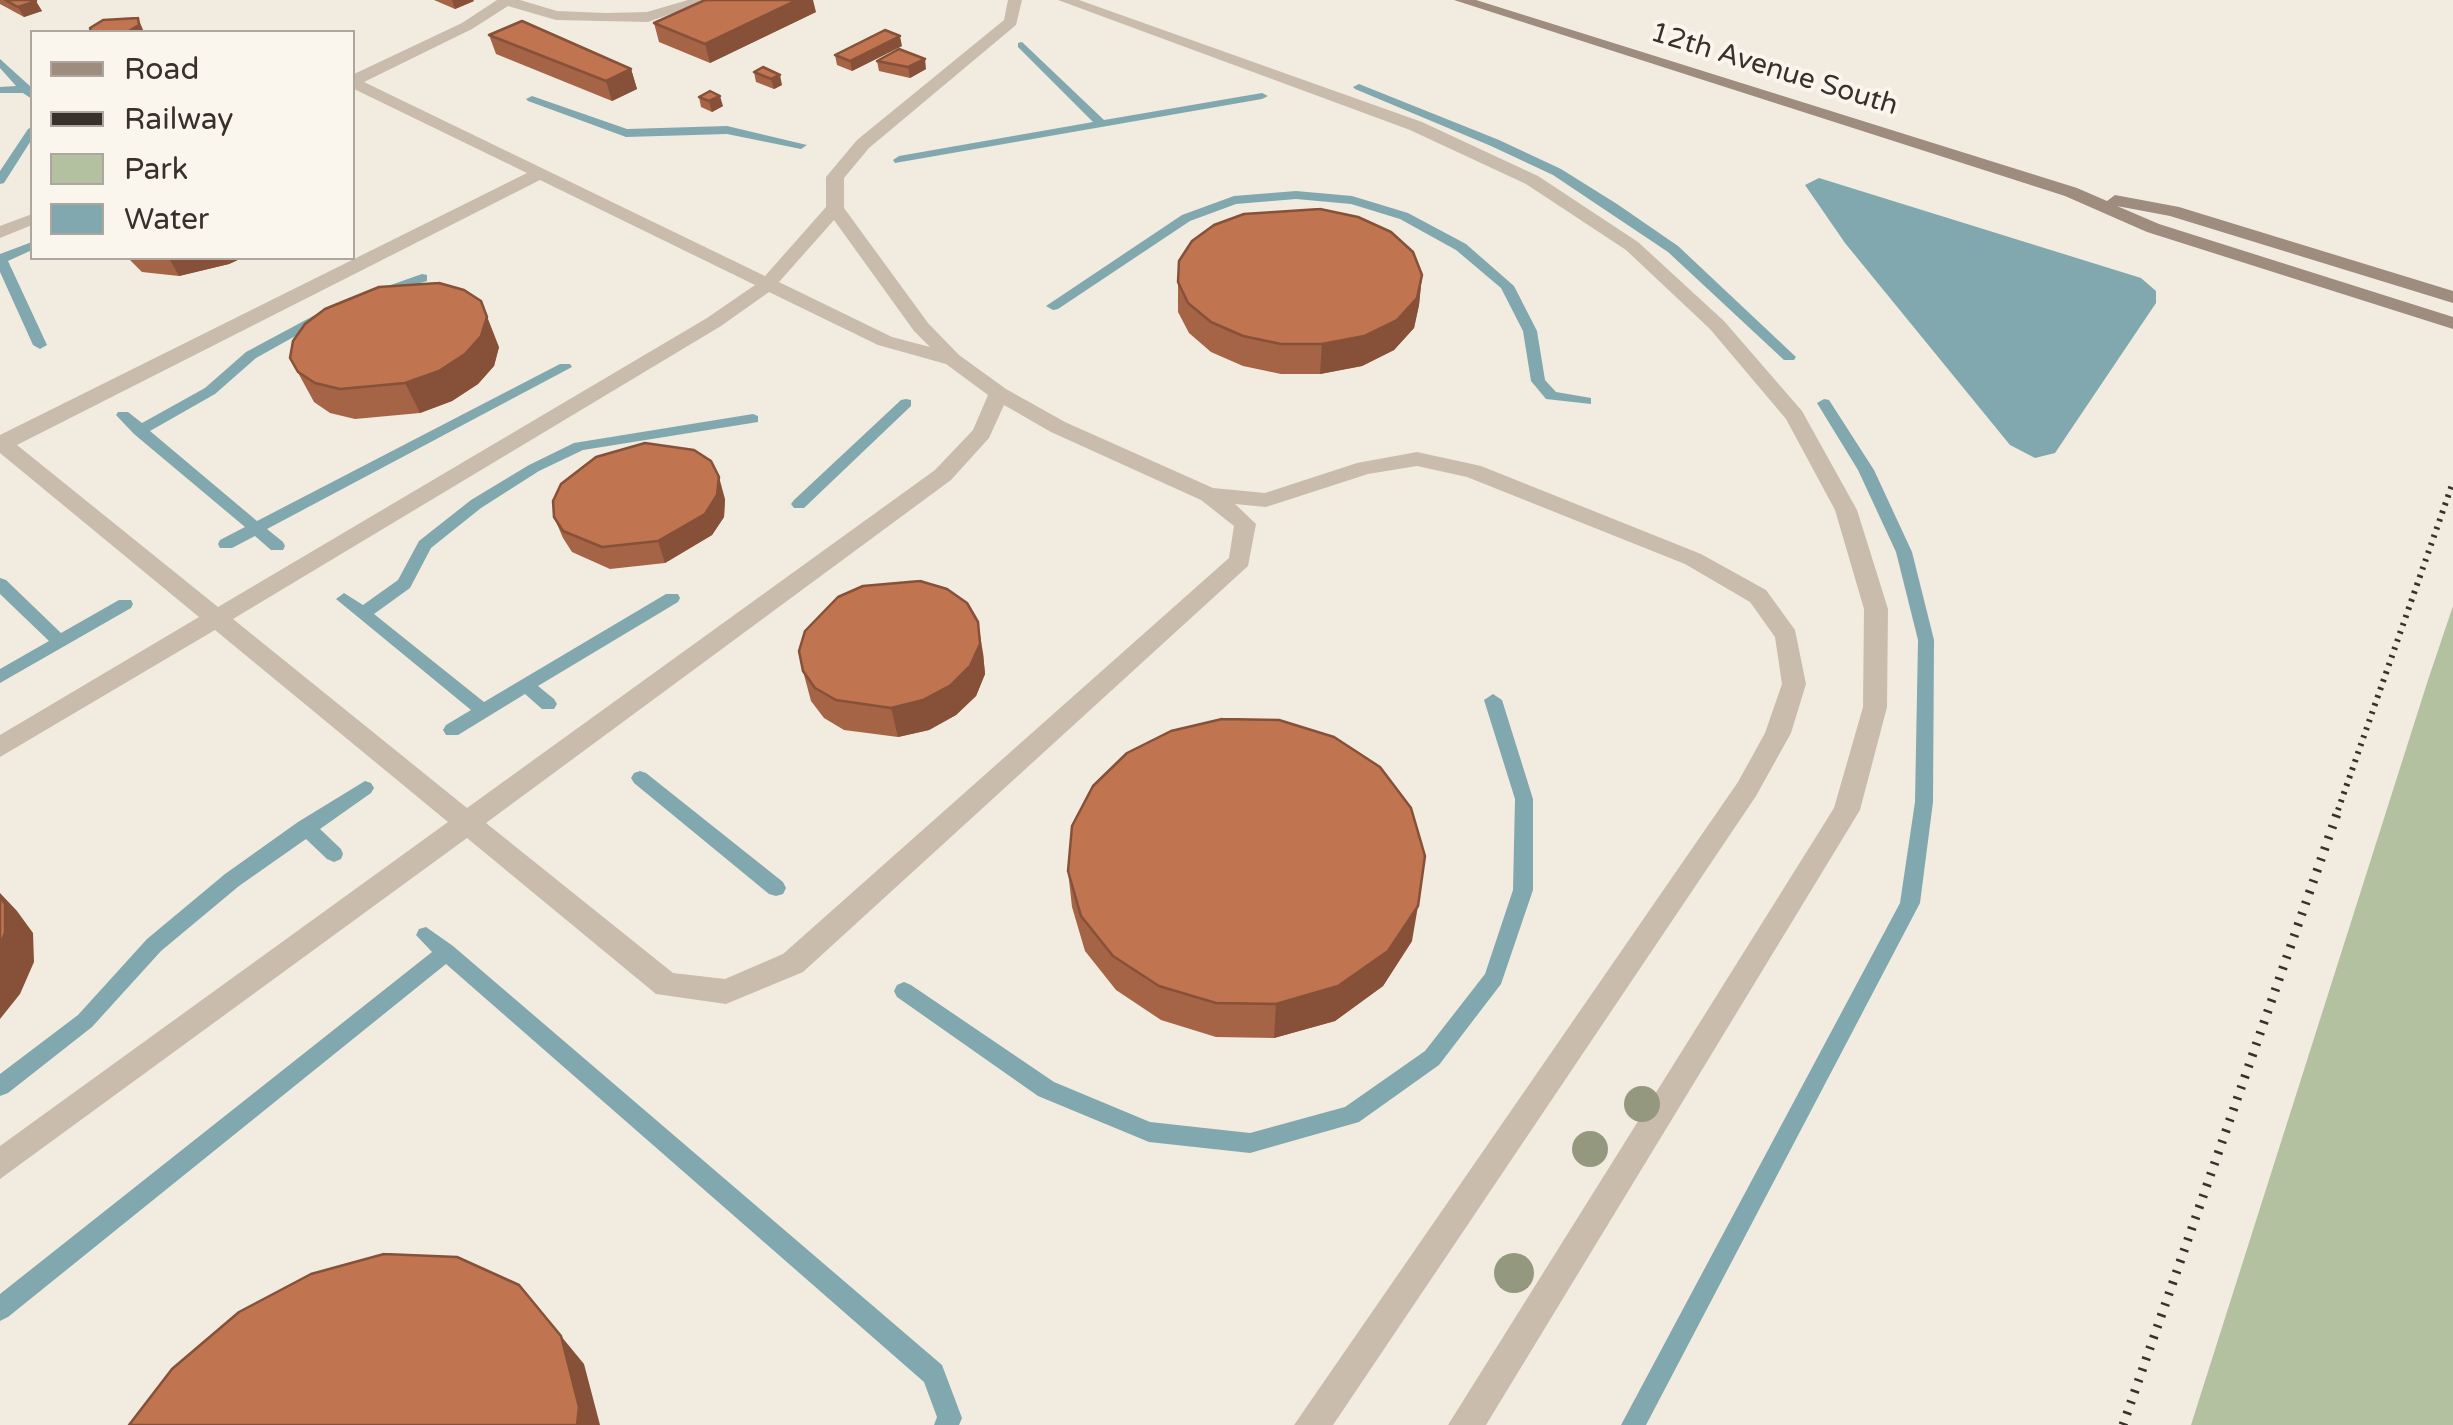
<!DOCTYPE html>
<style>
body{margin:0}
#map{position:relative;width:2453px;height:1425px;overflow:hidden;background:#f2ebe0;font-family:"Varela Round",sans-serif}
canvas{display:block}
.legend{position:absolute;left:30px;top:30px;width:325px;height:230px;box-sizing:border-box;background:#faf5ed;border:2px solid #aca69f;margin:0;padding:12px 18px;list-style:none;font-size:30px;color:#38302b}
.legend li{display:flex;align-items:center;gap:20px;height:50px}
.legend b{width:50px;border:2px solid #aca69f}
</style>
<div id="map">
<canvas width="2453" height="1425"></canvas>
<ul class="legend">
<li><b style="height:12px;background:#9e8c7e"></b>Road</li>
<li><b style="height:12px;background:#38302b"></b>Railway</li>
<li><b style="height:28px;background:#b3c1a0"></b>Park</li>
<li><b style="height:28px;background:#80a8ae"></b>Water</li>
</ul>
</div>
<script>
const ctx = document.querySelector('canvas').getContext('2d');
ctx.lineJoin = 'round';
function fill(path, color) { ctx.fillStyle = color; ctx.fill(path, 'evenodd'); }
const toPath = rows => new Path2D(rows.map(r => 'M' + r).join(''));
function strokePath(path, color, width, dash) { ctx.strokeStyle = color; ctx.lineWidth = width; ctx.lineCap = dash ? 'butt' : 'round'; ctx.setLineDash(dash || []); ctx.stroke(path); }
function drawText(font, color, halo, rows, align = 'center') {
  ctx.font = font + ' "Varela Round",sans-serif'; ctx.lineWidth = 8; ctx.setLineDash([]); ctx.textBaseline = 'middle'; ctx.strokeStyle = halo; ctx.fillStyle = color; for (const [text, x, y, turn = 0] of rows) {
    ctx.save(); ctx.translate(x, y); ctx.rotate((+turn || 0) * Math.PI / 180); ctx.textAlign = isNaN(turn) ? turn : align; if (halo) ctx.strokeText(text, 0, 0); ctx.fillText(text, 0, 0); ctx.restore();
  }
}
fill(toPath([
 [2453,606,2453,1425,2191,1425,2428,680]
]), '#b3c1a0');
fill(toPath([
 [1819,178,2141,278,2156,291,2156,303,2055,453,2035,458,2010,445,1845,243,1805,185]
]), '#80a8ae');
fill(toPath([
 [1022,42,1104,120,1262,93,1268,96,1262,99,895,163,893,160,899,156,1093,122,1018,47,1018,43,1022,42],
 [0,59,31,87,32,99,23,93,0,93,0,87,16,86,0,68,0,59],
 [1359,84,1499,140,1561,169,1617,204,1678,246,1796,357,1794,360,1784,360,1668,252,1553,175,1491,146,1355,89,1353,87,1359,84],
 [532,96,627,129,727,126,807,145,801,149,727,134,626,137,528,101,526,99,532,96],
 [32,127,32,139,4,183,0,184,0,171,28,129,32,127],
 [1296,191,1352,196,1408,213,1466,244,1514,286,1537,331,1545,380,1556,392,1591,398,1591,404,1546,399,1531,381,1523,331,1501,288,1456,250,1400,219,1351,204,1296,199,1236,204,1190,221,1058,309,1053,310,1046,306,1182,215,1234,196,1296,191],
 [32,242,32,250,8,261,47,345,40,349,33,345,0,272,0,254,32,242],
 [422,274,427,275,427,281,375,297,368,293,422,274],
 [328,308,333,309,333,315,256,358,215,394,150,431,257,521,560,364,570,364,572,367,267,529,283,542,285,546,283,550,271,550,255,536,232,548,220,548,218,544,220,540,245,527,134,434,116,415,118,412,128,412,142,423,205,388,246,352,328,308],
 [906,399,911,400,911,406,804,508,794,508,791,504,794,500,901,400,906,399],
 [1824,399,1829,400,1874,470,1912,552,1934,640,1933,802,1920,903,1646,1425,1621,1425,1900,903,1915,802,1918,640,1896,552,1858,470,1817,403,1824,399],
 [753,414,758,416,758,422,583,450,539,471,481,508,431,548,410,588,374,614,484,702,666,594,678,594,680,598,678,602,538,686,554,699,557,704,554,709,542,709,525,694,458,735,446,735,443,730,446,725,471,710,336,599,344,593,363,605,398,580,419,541,471,500,529,465,574,443,753,414],
 [0,578,6,580,61,633,119,600,131,600,133,604,131,608,0,683,0,669,49,641,0,594,0,578],
 [1493,694,1502,700,1533,799,1533,890,1501,984,1439,1065,1359,1122,1250,1153,1149,1142,1038,1096,897,997,894,991,897,985,904,982,911,985,1054,1082,1150,1122,1250,1133,1345,1107,1425,1051,1485,974,1513,890,1515,799,1484,700,1493,694],
 [640,771,646,773,783,882,786,888,783,894,776,896,769,894,634,783,631,778,634,773,640,771],
 [365,781,371,783,374,788,371,793,320,829,341,849,343,854,341,859,334,862,327,859,306,839,239,886,161,951,92,1027,8,1093,0,1096,0,1074,78,1015,147,939,225,874,298,822,365,781],
 [426,927,453,946,942,1365,962,1418,959,1425,934,1425,937,1417,924,1382,446,964,8,1317,0,1321,0,1294,432,952,416,935,419,929,426,927]
]), '#80a8ae');
fill(toPath([
 [497,0,520,0,557,11,605,13,647,12,688,0,710,0,648,22,556,20,508,6,472,29,364,82,765,276,826,207,826,177,857,140,1004,20,1008,0,1022,0,1016,25,869,148,844,178,844,208,928,323,959,355,1006,389,1065,422,1213,488,1265,493,1357,463,1417,452,1481,466,1701,554,1766,590,1795,630,1806,684,1791,733,1756,796,1333,1425,1294,1425,1738,782,1765,733,1782,684,1775,637,1750,602,1685,564,1467,477,1417,466,1368,474,1266,507,1235,504,1256,524,1248,566,803,972,726,1004,656,994,467,838,0,1179,0,1146,448,822,215,630,0,757,0,735,199,617,0,453,0,435,527,173,352,88,352,75,462,23,497,0],
 [540,180,755,285,707,318,218,607,17,445,540,180],
 [834,220,914,331,930,347,892,337,779,282,834,220],
 [769,292,878,345,946,364,988,395,973,430,935,470,467,808,233,619,721,326,769,292],
 [1004,405,1051,432,1201,500,1234,526,1229,558,783,954,725,979,673,973,486,823,951,480,989,438,1004,405],
 [1058,0,1079,0,1422,122,1538,176,1638,242,1724,321,1802,411,1857,510,1888,609,1887,707,1860,810,1486,1425,1448,1425,1834,808,1863,707,1864,609,1835,510,1786,419,1710,329,1626,250,1526,184,1410,130,1058,0],
 [32,214,32,225,0,238,0,226,32,214]
]), '#cabcac');
fill(toPath([
 [1454,0,1476,0,2077,188,2107,201,2115,195,2179,207,2453,291,2453,303,2170,216,2117,206,2159,224,2453,317,2453,329,2147,232,2065,196,1454,0]
]), '#9e8c7e');
strokePath(toPath([
 [2338,810,2453,482]
]), '#38302b', 6, [2.5, 6]);
strokePath(toPath([
 [2123,1425,2339,808]
]), '#38302b', 9, [2.5, 9]);
ctx.fillStyle = '#93987f';
for (const [x, y, r] of [
 [1642,1104,18],
 [1590,1149,18],
 [1514,1273,20]
]) { ctx.beginPath(); ctx.arc(x, y, r, 0, 2 * Math.PI); ctx.fill(); }
fill(toPath([
 [0,0,34,0,42,11,24,17,0,4],
 [434,0,473,0,474,1,455,9],
 [816,12,710,63,659,42,654,23],
 [489,35,631,69,637,89,612,101,496,54],
 [902,46,852,71,837,65,835,55],
 [877,61,926,69,910,78,879,71],
 [754,72,782,85,774,89,756,82],
 [699,97,723,106,712,112,701,107],
 [128,258,242,258,229,264,179,276,142,272],
 [1422,275,1419,305,1414,328,1394,350,1362,366,1320,374,1281,374,1243,366,1211,352,1189,333,1178,312,1178,282],
 [499,347,494,366,478,384,452,401,420,413,355,419,330,413,314,402,290,358],
 [725,499,724,517,712,535,665,563,610,569,572,552,563,538,554,517],
 [983,653,985,674,976,696,956,715,929,730,898,737,844,730,824,718,811,701,803,671],
 [1068,871,1412,941,1383,986,1335,1021,1274,1038,1216,1037,1161,1020,1116,990,1085,951,1072,907]
]), '#a56445');
fill(toPath([
 [452,0,473,0,474,1,455,9],
 [797,0,813,0,816,12,710,63,705,44],
 [36,1,42,11,24,17,18,7],
 [138,18,144,32,127,32],
 [900,36,902,46,852,71,850,61],
 [925,59,926,69,910,78,908,67],
 [631,69,637,89,612,101,606,81],
 [780,75,782,85,774,89,771,79],
 [720,96,723,106,712,112,709,101],
 [169,258,242,258,229,264,179,276],
 [1422,275,1419,305,1414,328,1394,350,1362,366,1320,374,1322,344],
 [481,301,499,347,494,366,478,384,452,401,420,413,405,383],
 [719,477,725,499,724,517,712,535,665,563,658,541],
 [978,622,983,653,985,674,976,696,956,715,929,730,898,737,891,708],
 [0,893,17,911,33,933,34,962,20,994,0,1019],
 [1418,906,1412,941,1383,986,1335,1021,1274,1038,1276,1004],
 [519,1285,584,1364,600,1425,577,1425]
]), '#865138');
const building = toPath([
 [5,0,34,0,36,1,18,7,5,0],
 [705,0,797,0,705,44,654,23,705,0],
 [138,18,139,25,127,32,91,32,90,28,103,20,138,18],
 [522,21,631,69,606,81,489,35,522,21],
 [885,30,900,36,850,61,835,55,885,30],
 [899,49,925,59,908,67,877,61,899,49],
 [763,67,780,75,771,79,754,72,763,67],
 [710,91,720,96,709,101,699,97,710,91],
 [1320,209,1358,217,1391,232,1413,252,1422,275,1417,298,1397,320,1364,336,1322,344,1281,344,1243,336,1211,322,1188,303,1178,282,1179,261,1192,241,1214,225,1244,214,1320,209],
 [439,283,464,290,481,301,487,317,481,336,465,354,439,371,405,383,340,389,315,383,298,372,290,358,293,341,305,324,325,309,379,287,439,283],
 [645,443,694,450,711,461,719,477,717,495,705,514,658,541,602,547,563,531,554,517,553,501,561,484,596,457,645,443],
 [920,581,947,589,967,603,978,622,980,644,970,666,951,685,923,700,891,708,836,700,815,688,803,671,799,651,805,631,838,597,863,586,920,581],
 [1222,719,1279,720,1334,737,1380,767,1411,808,1425,856,1418,906,1388,951,1338,986,1276,1004,1216,1003,1159,986,1113,956,1081,916,1068,871,1072,826,1093,786,1127,753,1171,731,1222,719],
 [0,897,5,904,5,933,0,945,0,897],
 [384,1254,457,1257,519,1285,561,1336,579,1407,577,1425,129,1425,172,1369,239,1312,311,1274,384,1254]
]);
fill(building, '#c07450');
strokePath(building, '#865138', 2.5);
drawText('28px', '#38302b', '#faf5ed', [
 ["12th Avenue South",1774,70,17]
]);
</script>
